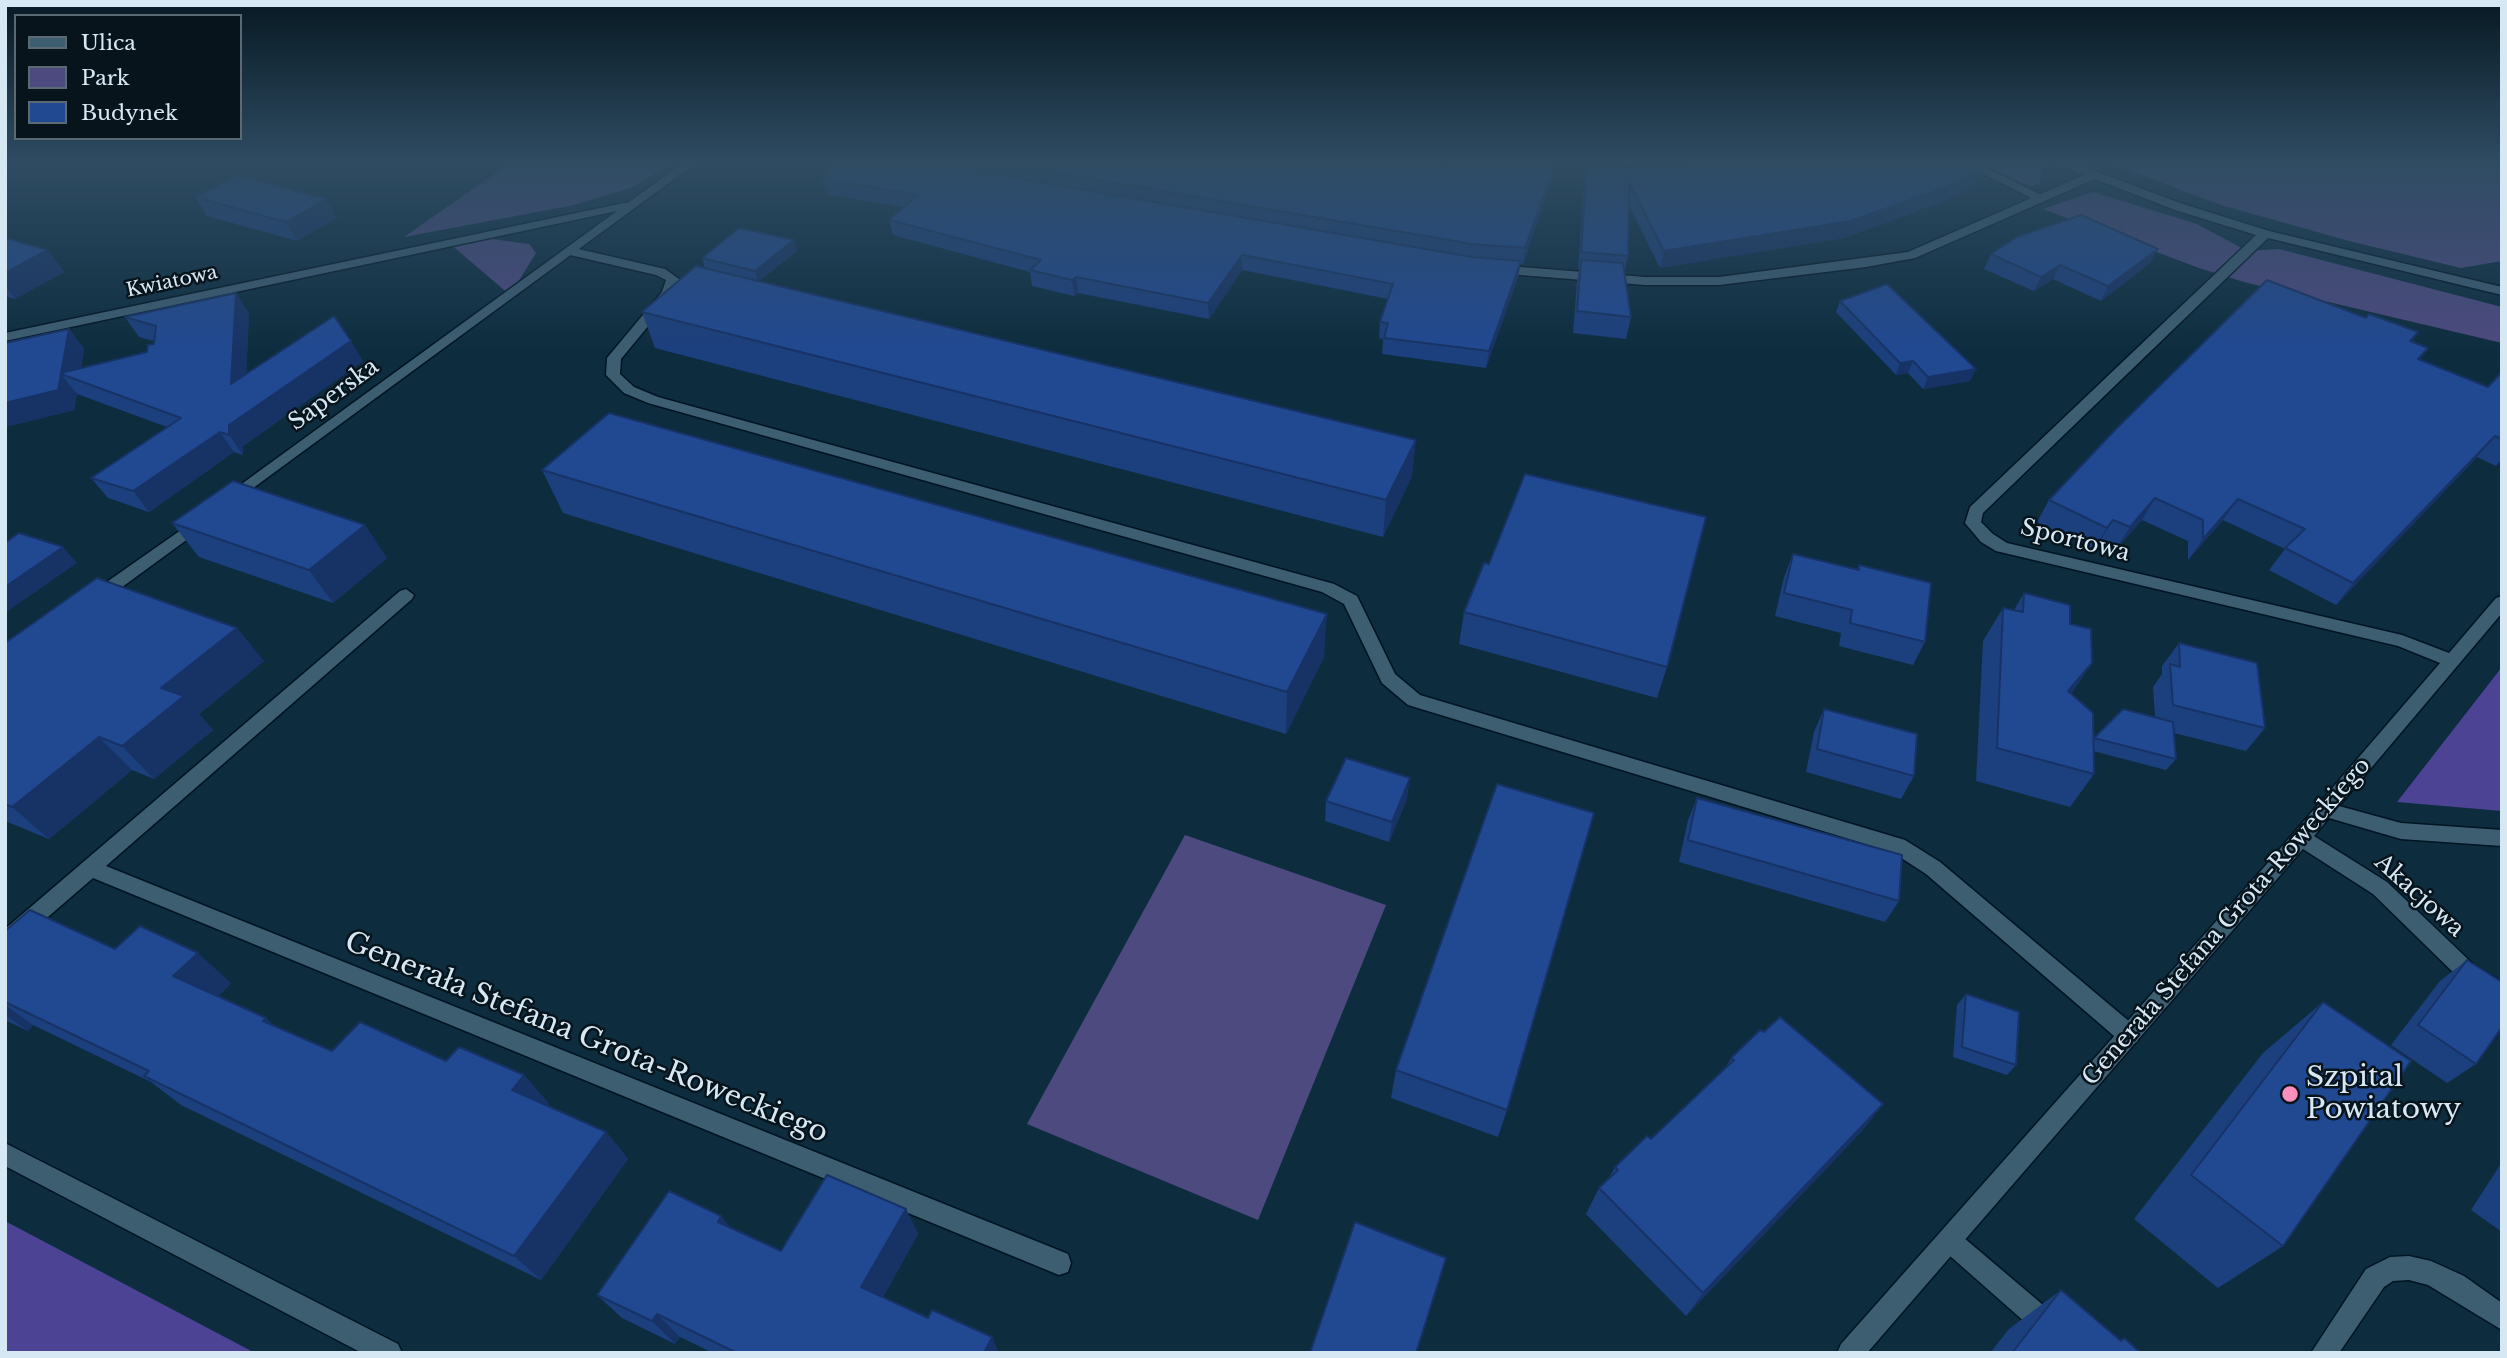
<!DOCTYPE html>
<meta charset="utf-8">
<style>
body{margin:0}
#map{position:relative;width:2507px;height:1358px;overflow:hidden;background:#0d2d3f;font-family:"Libre Baskerville",serif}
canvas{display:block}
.frame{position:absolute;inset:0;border:7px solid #d6e8f4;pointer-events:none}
.legend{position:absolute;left:14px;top:14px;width:228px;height:126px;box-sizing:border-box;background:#07141c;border:2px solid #5a6972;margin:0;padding:9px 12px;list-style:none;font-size:21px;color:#d6e8f4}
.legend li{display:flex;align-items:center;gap:14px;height:35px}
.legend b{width:35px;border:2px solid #5a6972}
</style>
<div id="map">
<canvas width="2507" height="1358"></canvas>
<div class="frame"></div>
<ul class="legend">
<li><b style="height:9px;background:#3d5d71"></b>Ulica</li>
<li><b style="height:19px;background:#4d4a80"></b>Park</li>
<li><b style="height:19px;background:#214992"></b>Budynek</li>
</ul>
</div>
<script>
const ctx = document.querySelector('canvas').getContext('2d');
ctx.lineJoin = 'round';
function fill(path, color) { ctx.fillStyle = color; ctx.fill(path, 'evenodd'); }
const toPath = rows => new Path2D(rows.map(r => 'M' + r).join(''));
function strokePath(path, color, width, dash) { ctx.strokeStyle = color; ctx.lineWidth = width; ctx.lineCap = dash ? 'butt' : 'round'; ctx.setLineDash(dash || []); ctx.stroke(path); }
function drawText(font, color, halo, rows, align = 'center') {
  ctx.font = font + ' "Libre Baskerville",serif'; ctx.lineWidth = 5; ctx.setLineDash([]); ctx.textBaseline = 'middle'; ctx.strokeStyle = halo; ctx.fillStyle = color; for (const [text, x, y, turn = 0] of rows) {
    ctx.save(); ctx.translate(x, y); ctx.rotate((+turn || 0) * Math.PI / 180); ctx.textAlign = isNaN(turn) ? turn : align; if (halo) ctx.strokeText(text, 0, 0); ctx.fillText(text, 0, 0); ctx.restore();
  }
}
fill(toPath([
 [510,163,674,163,630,188,574,205,404,237],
 [1979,163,2042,163,2040,183,2033,186,2021,183],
 [2109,163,2502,163,2502,261,2461,268,2349,241,2221,205],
 [2093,192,2197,224,2247,251,2279,249,2502,307,2502,343,2244,282,2199,268,2043,209],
 [477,237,529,244,536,253,510,295,449,243],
 [1185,835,1386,905,1258,1220,1027,1124]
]), '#4d4a80');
fill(toPath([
 [2502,667,2502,811,2397,802],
 [5,1221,255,1353,5,1353]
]), '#4c4395');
const lane = toPath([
 [1962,163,1977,163,2047,198,2037,201,1962,163],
 [570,247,665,269,679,279,673,296,621,359,620,374,634,387,658,397,1334,584,1357,596,1395,674,1420,695,1905,840,1940,862,2137,1028,2140,1035,2137,1042,2129,1045,2121,1042,1926,874,1892,852,1408,705,1382,683,1344,604,1322,592,648,403,624,393,606,375,607,358,662,292,666,280,656,275,566,254,566,248,570,247],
 [406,589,414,595,412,599,106,866,1068,1254,1071,1263,1068,1272,1059,1275,93,878,12,948,5,951,5,929,400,591,406,589],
 [1949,1228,1957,1232,2089,1344,2093,1353,2060,1353,1941,1248,1937,1240,1941,1232,1949,1228],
 [2409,1256,2431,1261,2464,1276,2502,1303,2502,1330,2428,1285,2409,1280,2393,1281,2384,1287,2339,1353,2311,1353,2366,1269,2390,1257,2409,1256]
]);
const street = toPath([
 [683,163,696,163,230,505,225,504,222,500,225,496,617,211,5,341,5,333,629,202,683,163],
 [2057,163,2073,163,2183,204,2269,231,2502,287,2502,295,2268,238,1983,513,1981,522,1993,534,2007,543,2402,635,2449,653,2496,598,2502,596,2502,613,2339,806,2401,823,2502,830,2502,846,2401,839,2329,818,2314,836,2387,882,2474,965,2502,982,2502,1003,2460,979,2373,894,2303,849,1867,1353,1837,1353,1841,1344,2266,865,2440,663,2398,646,1996,551,1981,542,1965,523,1970,507,2256,235,2175,210,2095,179,1915,258,1866,267,1719,285,1645,285,1496,273,1490,269,1496,265,1645,277,1719,277,1908,252,2084,175,2057,163],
 [201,516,209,521,207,525,103,601,91,601,89,597,91,593,201,516],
 [5,1143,398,1344,402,1353,362,1353,5,1166,5,1143]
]);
strokePath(lane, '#001422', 3);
strokePath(street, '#001422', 3);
fill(lane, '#3d5d71');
fill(street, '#3d5d71');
fill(toPath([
 [840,163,1416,163,1551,182,1523,264,1520,264,1518,277,1486,368,1382,354,1383,339,1379,338,1380,322,1388,299,1242,270,1209,319,1078,293,1074,296,1032,286,1030,272,893,235,889,220,904,207,826,194,822,179],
 [1694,163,1968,163,1982,170,1975,186,1940,203,1844,238,1660,268,1629,205,1628,256,1624,273,1631,317,1626,339,1573,333,1577,282,1579,269,1578,269,1584,183,1587,167,1693,169],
 [195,197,337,218,297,241,207,216],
 [5,238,64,272,15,299,5,296],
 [794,240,797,251,759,281,1412,476,1383,537,655,348,642,312,705,269,702,258],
 [1991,254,2150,263,2101,301,2053,279,2034,291,1984,269],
 [1840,301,1970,381,1923,389,1908,373,1896,375,1836,312],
 [249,313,246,375,363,361,243,446,243,455,234,452,149,512,108,498,91,478,167,427,77,394,74,410,5,427,5,343,69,329,84,349,81,368,147,352,154,344,154,341,139,337,125,317],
 [2366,318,2418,332,2411,342,2428,348,2420,359,2488,387,2502,372,2502,459,2496,466,2477,457,2336,605,2269,570,2285,549,2223,520,2188,560,2188,541,2142,520,2116,549,2100,541,2094,549,2037,522,2049,500],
 [542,470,1324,657,1286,734,563,513],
 [172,523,387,558,333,603,199,557],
 [1793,554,1857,570,1859,565,1925,642,1913,665,1839,646,1841,633,1775,616,1784,577],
 [1489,564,1667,667,1657,698,1459,644,1464,612],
 [2024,593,2070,624,2092,663,2071,694,2093,739,2123,709,2155,717,2153,687,2162,674,2162,666,2179,643,2265,728,2246,751,2174,733,2176,759,2166,770,2093,751,2094,774,2070,807,1976,781,1983,641,2003,608,2014,610],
 [5,643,264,661,199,714,213,730,154,779,132,770,49,839,5,821],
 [1824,709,1914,776,1901,799,1806,772,1814,732],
 [1697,798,1899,901,1885,922,1679,862,1688,820],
 [1407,799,1389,842,1325,821,1326,801],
 [5,931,115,949,231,983,218,996,266,1018,276,1027,332,1051,446,1061,524,1075,549,1104,547,1105,606,1132,628,1159,541,1280,181,1105,151,1082,33,1025,28,1031,5,1020],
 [2467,960,2476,1064,2447,1083,2391,1045,2440,981],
 [1966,994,2016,1065,2007,1075,1953,1057,1957,1005],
 [2323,1002,2283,1246,2218,1288,2134,1219,2263,1053],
 [1731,1058,1883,1104,1861,1132,1686,1316,1586,1214,1599,1188,1609,1178,1615,1167,1651,1139,1726,1067],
 [1396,1070,1507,1110,1498,1137,1391,1098],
 [2502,1162,2502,1232,2471,1210],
 [906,1209,918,1234,883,1297,999,1353,713,1353,680,1337,675,1344,622,1318,597,1295,721,1216,731,1229,781,1251],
 [2061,1290,2120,1340,2124,1338,2141,1353,1990,1353,2009,1329]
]), '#1c3f7e');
fill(toPath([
 [1554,167,1551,182,1523,264,1525,248],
 [1982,170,1975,186,1940,203,1844,238,1660,268,1664,251],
 [326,199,337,218,297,241,286,222],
 [794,240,797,251,758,282,755,271],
 [2158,249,2150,263,2101,301,2108,286],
 [48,250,64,272,15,299,5,286,5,273],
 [1242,255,1242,270,1209,319,1208,303],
 [1521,261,1518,277,1486,368,1489,351],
 [2060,265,2053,279,2034,291,2041,277],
 [1076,277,1078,293,1074,296,1072,280],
 [236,293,249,313,245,405,231,384],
 [69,329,84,349,79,380,61,373],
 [351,341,363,361,243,446,243,455,229,435,229,425],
 [1913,361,1908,373,1896,375,1900,363],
 [1976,369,1970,381,1923,389,1928,377],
 [61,374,77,394,74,410,5,427,5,403],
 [220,432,234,452,149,512,133,491],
 [2495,436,2477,457,2336,605,2353,583],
 [1416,440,1412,476,1383,537,1386,500],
 [2155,498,2142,520,2116,549,2130,527],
 [2238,499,2223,520,2188,560,2203,539],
 [2113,520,2100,541,2094,549,2107,528],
 [365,525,387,558,333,603,309,570],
 [63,547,77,563,5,613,5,587],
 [1327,614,1324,657,1286,734,1287,692],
 [237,628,264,661,199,714,213,730,154,779,122,746,161,688],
 [2092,663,2069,697,2068,691],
 [99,737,132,770,49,839,12,807],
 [1410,778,1407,799,1389,842,1392,822],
 [198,953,231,983,208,1006,173,976],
 [5,1005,33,1025,28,1031,5,1015],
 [266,1018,299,1047,263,1021],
 [524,1075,549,1104,538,1118,512,1090],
 [1883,1104,1861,1132,1686,1316,1703,1293],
 [606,1132,628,1159,541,1280,514,1256],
 [906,1209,918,1234,876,1310,861,1287],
 [721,1216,741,1241,718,1222],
 [657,1314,680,1337,675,1344,652,1321],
 [992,1337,999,1353,984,1353]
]), '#173366');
const building = toPath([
 [840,163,929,163,1472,257,1521,261,1489,351,1384,338,1388,323,1380,322,1393,284,1242,255,1208,303,1076,277,1072,280,1030,270,1041,260,889,220,918,195,822,179,840,163],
 [999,163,1416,163,1448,168,1449,163,1514,163,1554,167,1525,248,1472,244,999,163],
 [1704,163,1968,163,1982,170,1947,187,1850,221,1664,251,1629,182,1628,256,1581,252,1587,167,1710,169,1704,163],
 [237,175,326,199,286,222,195,197,237,175],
 [2081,215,2158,249,2108,286,2060,265,2041,277,1991,254,2017,237,2081,215],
 [739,228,794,240,755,271,702,258,739,228],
 [5,238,48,250,5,273,5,238],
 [1581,260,1623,263,1631,317,1577,311,1581,260],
 [696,266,1416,440,1386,500,642,312,696,266],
 [2267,280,2366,318,2369,314,2418,332,2410,341,2428,348,2418,359,2488,387,2502,372,2502,439,2495,436,2353,583,2285,548,2305,529,2238,499,2203,539,2203,520,2155,498,2130,527,2113,520,2107,528,2049,500,2115,430,2267,280],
 [1887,284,1976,369,1928,377,1913,361,1900,363,1840,301,1887,284],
 [236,293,231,384,334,316,351,341,229,425,229,435,220,432,133,491,91,478,181,418,61,374,58,390,5,403,5,343,69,329,61,373,147,352,148,345,154,344,156,326,125,317,236,293],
 [609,413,1327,614,1287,692,542,470,609,413],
 [1525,474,1706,517,1667,667,1464,612,1484,563,1489,564,1525,474],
 [233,481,365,525,309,570,172,523,233,481],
 [19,533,63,547,5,587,5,543,19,533],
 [1793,554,1859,570,1859,565,1931,583,1925,642,1850,623,1852,610,1784,593,1793,554],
 [97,578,237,628,161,688,184,696,122,746,99,737,12,807,5,804,5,643,97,578],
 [2024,593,2070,605,2070,624,2091,629,2092,663,2068,691,2093,713,2094,774,1997,748,2003,608,2023,612,2024,593],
 [2179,643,2257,663,2265,728,2173,705,2170,664,2180,667,2179,643],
 [1824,709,1917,734,1914,776,1817,749,1824,709],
 [2123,709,2173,722,2176,759,2094,738,2123,709],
 [1346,758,1410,778,1392,822,1326,801,1346,758],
 [1497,784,1594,813,1507,1110,1396,1070,1497,784],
 [1697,798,1902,855,1899,901,1688,840,1697,798],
 [30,910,115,949,140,926,198,953,173,976,266,1018,263,1021,332,1051,360,1022,446,1061,459,1047,524,1075,512,1090,606,1132,514,1256,144,1076,149,1071,5,1002,5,931,30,910],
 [2467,960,2502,982,2502,1027,2476,1064,2418,1025,2467,960],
 [1966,994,2019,1012,2016,1065,1962,1047,1966,994],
 [2323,1002,2411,1061,2283,1246,2191,1175,2323,1002],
 [1780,1017,1883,1104,1703,1293,1599,1188,1618,1170,1615,1167,1647,1136,1651,1139,1734,1060,1731,1058,1760,1030,1764,1032,1780,1017],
 [827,1175,906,1209,861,1287,928,1318,932,1310,992,1337,984,1353,737,1353,657,1314,652,1321,597,1295,669,1191,721,1216,718,1222,781,1251,827,1175],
 [1355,1222,1446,1258,1416,1353,1310,1353,1355,1222],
 [2061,1290,2121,1341,2124,1338,2141,1353,2012,1353,2061,1290]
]);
fill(building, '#214992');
strokePath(building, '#173366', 2);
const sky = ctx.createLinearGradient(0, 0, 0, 353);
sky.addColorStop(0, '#071923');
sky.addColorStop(0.46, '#2f4c63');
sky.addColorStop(1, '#2f4c6300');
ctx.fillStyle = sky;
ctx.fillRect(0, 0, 2507, 353);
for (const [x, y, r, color] of [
 [2290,1094,9,"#fe8ebb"]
]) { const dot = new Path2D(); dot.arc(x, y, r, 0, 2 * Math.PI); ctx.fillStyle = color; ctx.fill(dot); strokePath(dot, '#07141c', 2.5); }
drawText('19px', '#d6e8f4', '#07141c', [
 ["Kwiatowa",172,282,-12]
]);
drawText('23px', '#d6e8f4', '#07141c', [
 ["Saperska",334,395,-36],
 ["Sportowa",2075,541,14],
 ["Akacjowa",2419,896,42],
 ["Generała Stefana Grota-Roweckiego",2227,922,-49]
]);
drawText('28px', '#d6e8f4', '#07141c', [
 ["Generała Stefana Grota-Roweckiego",586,1038,22]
]);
drawText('28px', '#d6e8f4', '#07141c', [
 ["Szpital",2306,1078],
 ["Powiatowy",2306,1110]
], 'left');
</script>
